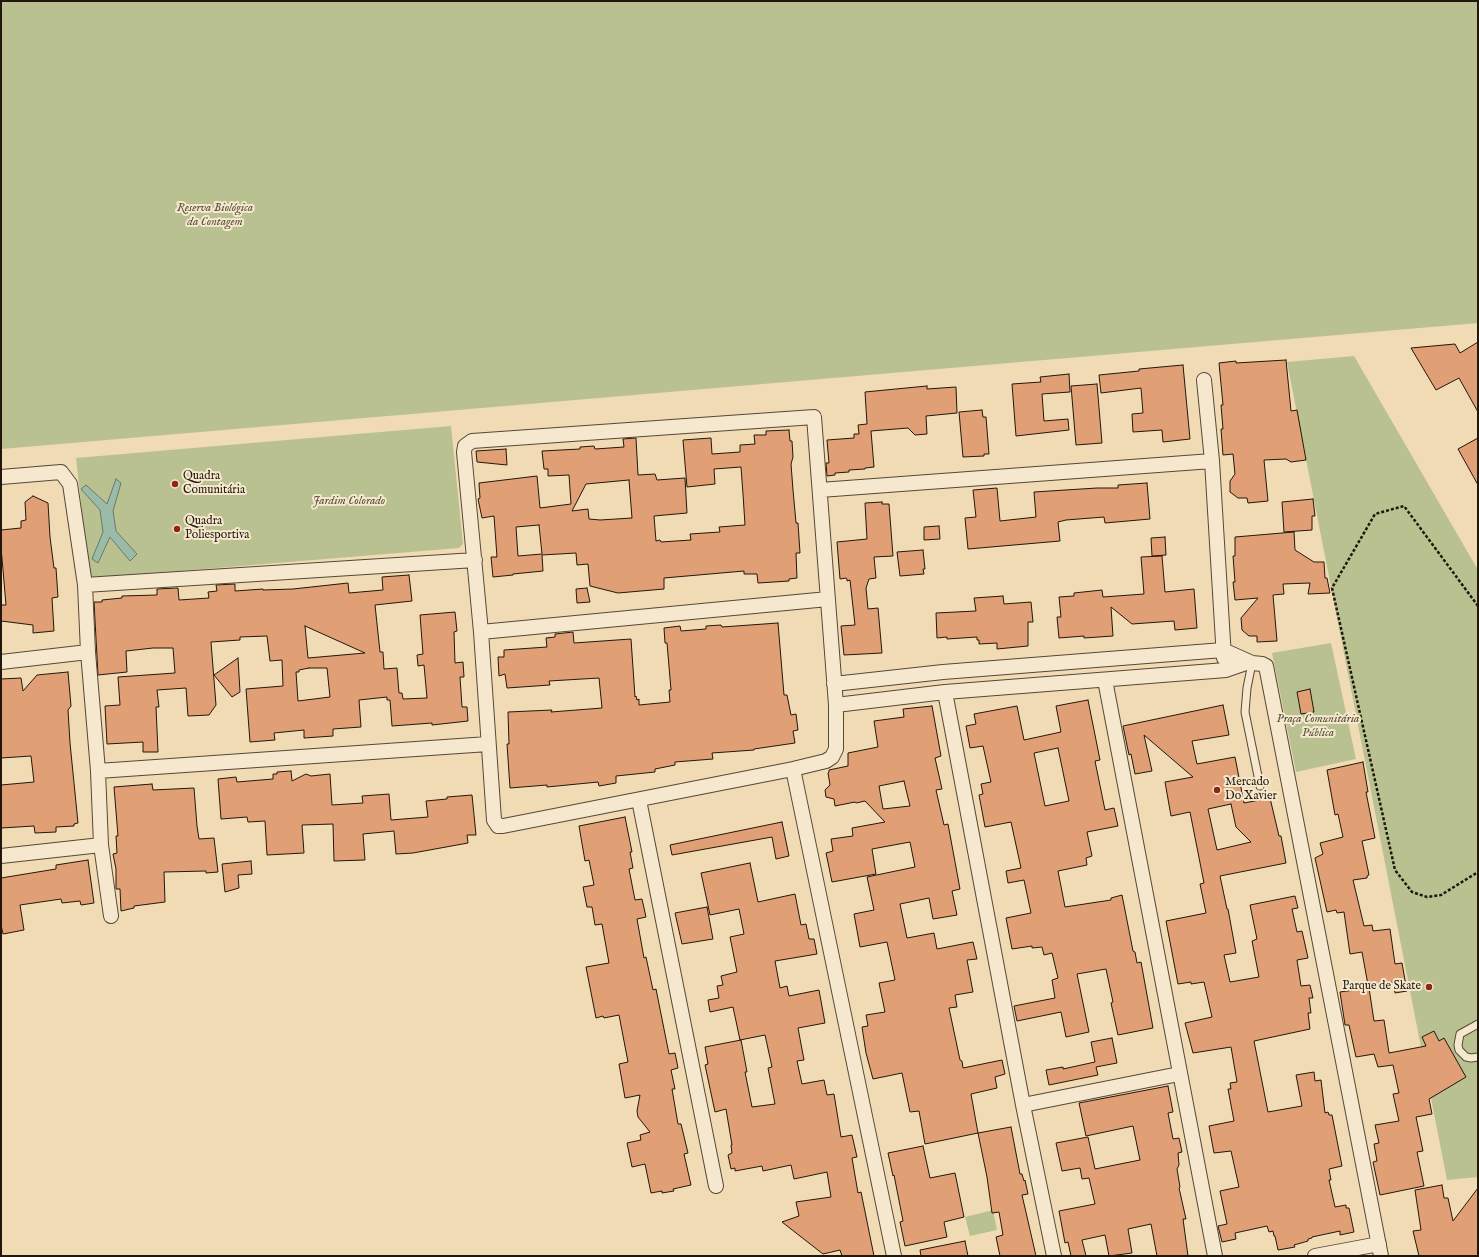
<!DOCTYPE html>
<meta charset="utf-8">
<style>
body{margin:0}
#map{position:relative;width:1479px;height:1257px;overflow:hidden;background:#f1dbb5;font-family:"IM FELL English",serif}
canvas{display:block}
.frame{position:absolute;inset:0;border:2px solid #22170b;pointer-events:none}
</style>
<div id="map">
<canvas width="1479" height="1257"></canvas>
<div class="frame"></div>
</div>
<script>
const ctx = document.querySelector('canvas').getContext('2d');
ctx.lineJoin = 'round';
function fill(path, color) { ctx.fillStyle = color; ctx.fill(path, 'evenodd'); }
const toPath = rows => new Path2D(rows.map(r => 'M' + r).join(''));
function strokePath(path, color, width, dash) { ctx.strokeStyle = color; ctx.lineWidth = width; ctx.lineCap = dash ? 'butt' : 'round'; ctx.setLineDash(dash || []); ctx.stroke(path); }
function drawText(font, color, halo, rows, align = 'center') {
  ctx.font = font + ' "IM FELL English",serif'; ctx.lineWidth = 4; ctx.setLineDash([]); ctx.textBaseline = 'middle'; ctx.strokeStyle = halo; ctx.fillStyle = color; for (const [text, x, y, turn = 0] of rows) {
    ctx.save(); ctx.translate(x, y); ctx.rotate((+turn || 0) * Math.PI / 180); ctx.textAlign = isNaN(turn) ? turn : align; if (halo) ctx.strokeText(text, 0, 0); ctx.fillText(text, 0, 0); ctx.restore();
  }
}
fill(toPath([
 [1,1,1478,1,1478,323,1,449],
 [1354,356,1478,570,1478,1177,1447,1180,1287,362],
 [451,426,463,544,459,548,95,578,89,575,76,458],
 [1331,643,1356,759,1296,772,1272,653],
 [993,1210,997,1230,970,1236,965,1217]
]), '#b8c18f');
const water = toPath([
 [116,479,121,483,113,511,116,531,137,554,130,561,110,537,98,563,92,559,103,532,100,510,81,489,86,485,107,504,116,479]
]);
fill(water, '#9bbba9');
strokePath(water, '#6b796a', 1);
const building = toPath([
 [1478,342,1478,412,1459,378,1436,390,1411,348,1455,344,1460,353,1478,342],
 [1286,360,1291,411,1297,410,1306,460,1291,462,1286,459,1264,460,1268,501,1248,503,1247,498,1238,498,1230,492,1230,481,1235,474,1233,454,1223,455,1221,429,1223,429,1221,405,1223,405,1219,363,1236,361,1236,363,1286,360],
 [1183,365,1190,439,1163,442,1162,430,1133,432,1132,414,1143,413,1141,388,1101,393,1099,375,1139,371,1139,369,1183,365],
 [1069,374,1070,392,1042,394,1044,421,1068,419,1069,430,1016,436,1012,384,1041,382,1040,377,1069,374],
 [1097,384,1102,443,1076,445,1071,386,1097,384],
 [927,386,927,389,956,387,957,413,926,416,927,434,915,435,908,428,871,431,874,467,865,468,865,469,849,470,849,472,835,473,835,475,827,476,826,463,829,463,827,440,854,438,854,434,859,434,858,425,867,424,865,392,927,386],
 [982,410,983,417,986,417,989,454,984,454,984,456,963,457,959,412,982,410],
 [789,430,790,441,792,441,793,457,791,464,793,490,796,523,798,523,800,553,796,553,797,578,789,579,789,581,758,583,757,574,744,574,744,571,664,578,664,589,618,593,590,586,588,564,577,565,576,553,542,555,543,571,513,574,513,575,493,577,491,557,497,557,494,516,482,518,478,499,480,498,479,483,537,476,540,508,571,504,569,475,548,476,548,469,544,469,542,451,580,449,580,447,594,446,595,449,624,447,623,439,636,438,638,475,655,474,657,480,685,478,687,513,654,516,656,541,660,540,661,542,691,540,690,534,720,532,719,527,745,525,743,494,741,467,714,469,715,484,687,487,683,440,711,438,712,454,740,452,740,445,755,444,754,435,766,435,766,431,789,430],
 [629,480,632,518,600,520,589,519,588,509,572,511,586,484,629,480],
 [539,525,542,554,518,556,516,527,539,525],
 [1478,438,1478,485,1458,449,1478,438],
 [506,449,507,465,477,462,476,451,506,449],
 [1147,483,1150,519,1105,523,1104,517,1066,520,1058,522,1060,541,968,549,965,518,976,517,973,490,997,488,1000,521,1036,517,1034,492,1097,488,1118,488,1118,485,1147,483],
 [33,496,48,503,50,537,54,568,56,568,58,597,52,598,54,631,33,633,33,625,1,621,1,605,6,605,1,547,1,530,21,528,21,521,26,520,25,502,33,496],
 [1313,499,1315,516,1312,516,1312,530,1284,532,1282,502,1313,499],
 [882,502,882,504,889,504,893,556,874,557,876,578,869,579,866,588,868,609,878,608,882,653,844,655,841,626,855,625,850,580,847,581,847,579,846,578,840,579,837,542,867,539,865,503,882,502],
 [939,526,940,539,924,540,924,527,939,526],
 [1294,532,1295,550,1314,562,1324,562,1325,578,1327,578,1330,593,1308,594,1310,583,1283,584,1284,594,1273,595,1277,641,1257,642,1257,636,1249,636,1242,630,1241,618,1258,598,1235,600,1233,582,1235,582,1233,556,1235,556,1235,537,1294,532],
 [1165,537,1166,555,1152,556,1151,538,1165,537],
 [923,550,925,569,923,569,924,574,900,576,897,552,923,550],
 [1162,556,1165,592,1194,589,1197,628,1175,630,1174,621,1132,624,1111,607,1113,636,1084,638,1084,636,1059,638,1057,617,1061,617,1059,597,1074,596,1074,593,1102,590,1103,597,1144,594,1141,557,1162,556],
 [409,575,412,601,375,605,380,652,383,652,384,669,397,668,399,693,402,693,403,699,427,698,424,665,418,666,417,655,423,654,420,615,455,612,457,631,454,632,455,663,463,662,464,677,460,677,462,707,467,707,468,721,432,725,432,723,392,726,390,700,387,700,387,697,359,700,361,727,333,729,333,736,304,738,304,730,274,733,275,740,250,742,246,689,283,686,282,660,270,661,267,636,240,637,240,640,211,642,216,705,209,715,188,716,186,688,157,690,159,707,156,707,158,752,143,752,143,742,107,744,105,706,120,705,118,677,175,673,173,648,153,648,126,651,127,672,98,675,94,602,102,602,102,600,122,598,122,596,157,595,157,589,178,588,179,600,209,598,208,592,217,591,216,585,235,584,235,591,263,589,263,590,293,589,348,583,349,593,383,590,382,577,409,575],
 [305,626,365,653,308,658,305,626],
 [309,668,327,668,330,697,298,701,296,672,299,672,299,670,309,668],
 [587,588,590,602,577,603,576,589,587,588],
 [1003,596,1004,604,1031,602,1033,622,1028,622,1028,646,997,649,997,643,979,644,979,640,977,640,977,637,947,639,947,637,937,638,936,613,976,611,974,598,1003,596],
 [778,623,784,695,787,695,791,715,796,714,798,730,793,731,795,743,754,749,754,750,712,753,713,759,675,762,675,765,655,769,655,772,616,776,616,783,599,786,598,782,547,787,547,785,510,788,507,744,509,744,508,712,552,710,551,712,602,708,599,678,549,681,550,685,507,688,505,674,499,676,498,657,504,657,504,650,547,647,546,638,555,637,555,634,573,632,574,643,631,639,635,697,636,696,637,700,639,699,639,705,670,702,669,690,671,690,667,643,665,643,664,628,680,626,681,631,706,629,706,626,721,625,722,627,778,623],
 [238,658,240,692,232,697,214,675,238,658],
 [68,672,71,706,68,710,70,743,78,823,74,824,74,826,56,827,56,832,35,833,34,826,1,828,1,785,34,782,31,756,1,758,1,679,21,678,23,691,37,675,68,672],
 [1310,689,1314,712,1301,714,1297,692,1310,689],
 [1088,700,1100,760,1095,761,1105,810,1114,808,1118,826,1087,832,1092,856,1086,858,1087,865,1058,871,1065,907,1111,900,1111,898,1122,895,1133,951,1135,952,1137,963,1141,962,1153,1028,1118,1035,1111,1003,1113,1002,1106,969,1077,974,1089,1032,1066,1037,1061,1012,1017,1021,1014,1006,1055,998,1052,980,1058,978,1052,953,1044,955,1042,947,1032,948,1032,946,1012,949,1006,918,1031,913,1024,880,1008,883,1006,871,1021,868,1011,822,985,827,979,795,983,794,981,784,991,782,983,746,970,748,966,726,976,724,974,714,1017,706,1024,740,1061,732,1056,706,1088,700],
 [1058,748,1069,801,1045,806,1034,753,1058,748],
 [1223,705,1229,735,1192,741,1197,764,1235,757,1244,803,1270,798,1279,836,1281,836,1286,863,1220,876,1227,909,1228,909,1236,953,1224,955,1230,982,1259,977,1252,941,1257,939,1250,905,1295,896,1298,908,1292,909,1297,932,1302,931,1308,958,1297,960,1301,986,1310,985,1313,998,1309,998,1311,1013,1308,1013,1310,1029,1254,1041,1268,1112,1302,1106,1296,1075,1314,1072,1315,1081,1321,1080,1325,1113,1328,1112,1329,1115,1332,1115,1342,1166,1329,1169,1331,1180,1329,1180,1335,1207,1346,1205,1346,1208,1349,1208,1354,1232,1340,1235,1340,1231,1312,1237,1312,1238,1308,1239,1308,1241,1294,1245,1295,1247,1278,1250,1275,1236,1274,1236,1273,1231,1269,1232,1267,1226,1235,1233,1236,1239,1222,1242,1218,1226,1227,1224,1220,1191,1239,1187,1231,1151,1214,1153,1209,1126,1234,1121,1228,1089,1231,1089,1230,1083,1237,1082,1231,1047,1193,1053,1185,1023,1212,1017,1204,982,1191,984,1191,982,1178,984,1166,921,1206,913,1200,884,1204,883,1190,812,1171,816,1165,782,1193,777,1144,735,1152,771,1135,774,1131,754,1129,755,1123,726,1223,705],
 [1231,804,1236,827,1251,842,1217,850,1208,809,1231,804],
 [932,706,941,756,935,758,942,789,936,790,944,825,948,824,960,889,952,891,957,915,933,919,929,898,900,904,907,938,934,933,937,949,973,942,977,959,967,960,973,992,955,995,957,1007,949,1008,960,1060,962,1061,963,1068,1002,1060,1005,1074,995,1077,997,1088,971,1094,978,1133,925,1144,919,1111,910,1112,902,1073,873,1079,866,1053,862,1027,868,1026,866,1015,885,1012,879,983,895,980,887,942,860,947,854,914,874,910,867,877,915,867,910,842,872,849,876,874,832,882,826,853,833,851,831,839,853,836,852,828,885,822,865,801,856,803,855,802,835,806,834,799,826,797,825,790,830,785,828,773,829,772,829,770,848,766,848,753,878,747,874,721,904,717,903,709,932,706],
 [904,781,910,806,883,809,879,786,904,781],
 [1363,762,1368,792,1366,792,1375,838,1362,841,1369,875,1367,876,1367,878,1353,880,1364,926,1372,925,1373,931,1390,929,1395,964,1402,963,1407,991,1395,993,1393,982,1368,985,1362,952,1350,954,1344,912,1337,913,1336,910,1327,912,1315,858,1323,854,1320,843,1343,837,1338,814,1335,815,1327,770,1363,762],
 [291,771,292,781,306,774,311,776,330,774,332,805,363,803,362,796,389,794,391,820,428,817,426,801,447,799,447,797,472,795,476,835,467,835,468,843,413,853,396,854,394,831,363,834,365,860,334,861,333,824,302,825,304,853,267,855,265,821,248,822,247,817,221,819,218,779,236,777,237,782,273,779,273,774,277,774,277,772,291,771],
 [152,784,153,790,194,788,197,826,199,839,214,838,218,872,206,873,206,871,164,872,165,902,134,906,134,908,121,911,120,889,116,889,116,869,113,854,117,853,116,836,118,836,114,787,152,784],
 [625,817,632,852,630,852,633,868,629,869,635,900,642,899,646,917,637,919,644,958,646,957,653,990,656,989,669,1054,675,1053,678,1068,671,1070,675,1089,672,1089,678,1124,681,1124,688,1153,684,1154,691,1185,673,1189,674,1191,662,1193,662,1191,651,1193,645,1164,632,1167,627,1143,641,1140,640,1135,650,1132,638,1117,637,1111,640,1095,625,1098,619,1064,628,1062,619,1015,604,1018,603,1016,596,1018,586,967,609,963,602,924,595,925,592,907,587,907,583,887,594,885,589,860,585,861,579,826,625,817],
 [782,822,789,856,776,859,772,837,672,855,670,845,782,822],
 [88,860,94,903,81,905,80,901,62,903,61,899,20,905,24,930,3,934,1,925,1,878,56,869,56,865,88,860],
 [251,861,252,874,238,875,239,888,225,892,222,864,251,861],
 [750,863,758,902,795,894,801,925,806,924,809,939,814,939,817,954,775,961,780,988,787,986,789,996,819,990,825,1023,798,1028,804,1060,797,1061,802,1084,824,1080,827,1095,834,1094,841,1137,852,1135,857,1157,852,1158,858,1193,861,1192,874,1256,842,1256,840,1250,823,1254,782,1222,799,1216,796,1202,831,1197,827,1172,794,1179,791,1165,763,1171,762,1166,735,1171,735,1168,731,1169,728,1155,732,1153,731,1145,732,1145,726,1109,715,1112,705,1065,708,1064,705,1047,741,1040,747,1072,745,1072,752,1107,775,1104,768,1068,772,1067,765,1035,740,1040,733,1007,710,1012,708,1000,719,998,717,986,723,985,721,976,737,972,730,937,744,934,739,909,710,915,701,873,750,863],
 [707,907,713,939,682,944,675,913,707,907],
 [1369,988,1374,1021,1384,1020,1389,1053,1426,1046,1422,1037,1434,1031,1439,1041,1444,1038,1466,1077,1429,1099,1432,1114,1416,1117,1423,1151,1417,1152,1424,1186,1380,1195,1373,1162,1377,1161,1374,1144,1379,1143,1375,1125,1399,1121,1393,1094,1399,1093,1393,1065,1378,1067,1374,1054,1356,1057,1349,1025,1345,1025,1340,992,1369,988],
 [1112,1038,1117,1063,1096,1067,1098,1075,1049,1085,1046,1070,1063,1067,1063,1069,1095,1062,1091,1042,1112,1038],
 [1168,1086,1173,1112,1168,1113,1173,1139,1179,1138,1182,1152,1178,1153,1179,1165,1177,1169,1180,1187,1179,1188,1186,1219,1183,1219,1188,1256,1157,1256,1151,1224,1128,1229,1132,1253,1109,1256,1105,1235,1082,1240,1086,1256,1071,1256,1068,1242,1065,1243,1059,1211,1095,1204,1089,1178,1082,1179,1080,1168,1062,1171,1056,1143,1088,1137,1095,1169,1140,1160,1133,1126,1086,1136,1079,1103,1168,1086],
 [1011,1127,1020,1174,1022,1174,1024,1181,1025,1180,1028,1194,1022,1195,1036,1256,1000,1256,996,1237,1003,1235,999,1212,992,1213,987,1177,978,1133,1011,1127],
 [923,1146,930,1178,955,1173,964,1217,944,1222,947,1237,905,1246,900,1222,903,1221,894,1175,893,1176,888,1153,923,1146],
 [1442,1185,1444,1198,1448,1198,1453,1221,1478,1188,1478,1256,1419,1256,1413,1231,1421,1230,1415,1190,1442,1185],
 [965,1241,968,1256,921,1256,920,1250,965,1241]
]);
fill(building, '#e19f75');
strokePath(building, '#22170b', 1);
const lane = toPath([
 [1252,663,1247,688,1245,712,1260,786],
 [1478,1024,1460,1034,1458,1045,1459,1050,1466,1057,1471,1058,1478,1057]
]);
const street = toPath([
 [1204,380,1212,461,1224,658],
 [814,417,836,705,836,749,832,757,826,761,793,769,503,826,498,826,494,820,481,632,464,452,465,446,472,441,814,417],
 [1,477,61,472,70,484,85,585,88,652,98,771,101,845,1,856],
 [820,490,1212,461],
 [85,585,475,560],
 [481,632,828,599],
 [1,662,88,652],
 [1105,680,1215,1256],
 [834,684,943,672,1223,650,1252,663,1262,664,1266,666,1381,1256],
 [945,692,1023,1105,1054,1256],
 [836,705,945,692,1226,670,1249,662],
 [793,769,894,1256],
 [98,771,488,744],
 [639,800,716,1186],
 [101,845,111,916],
 [1023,1105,1179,1074],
 [1315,1256,1379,1244]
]);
strokePath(lane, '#564836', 9);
strokePath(street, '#564836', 16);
strokePath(toPath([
 [1478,606,1404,506,1375,514,1332,588,1395,870,1412,892,1427,897,1441,895,1478,872]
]), '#22170b', 2.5, [3, 2]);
strokePath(lane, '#f6e8cf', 7);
strokePath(street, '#f6e8cf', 14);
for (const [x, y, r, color] of [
 [175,484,4,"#8f2418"],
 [177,529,4,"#8f2418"],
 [1217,790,4,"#8f2418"],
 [1429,987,4,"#8f2418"]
]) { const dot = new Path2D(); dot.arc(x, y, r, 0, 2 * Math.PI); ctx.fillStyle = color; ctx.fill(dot); strokePath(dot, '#f6e8cf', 1.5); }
drawText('italic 12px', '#565239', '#f6e8cf', [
 ["Reserva Biológica",215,209],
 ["da Contagem",215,223],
 ["Jardim Colorado",349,502],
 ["Praça Comunitária",1318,720],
 ["Pública",1318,734]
]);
drawText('12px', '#22170b', '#f6e8cf', [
 ["Quadra",183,477],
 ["Comunitária",183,491],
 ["Quadra",185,522],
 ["Poliesportiva",185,536],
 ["Mercado",1225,783],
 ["Do Xavier",1225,797],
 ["Parque de Skate",1421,987,"right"]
], 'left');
</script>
